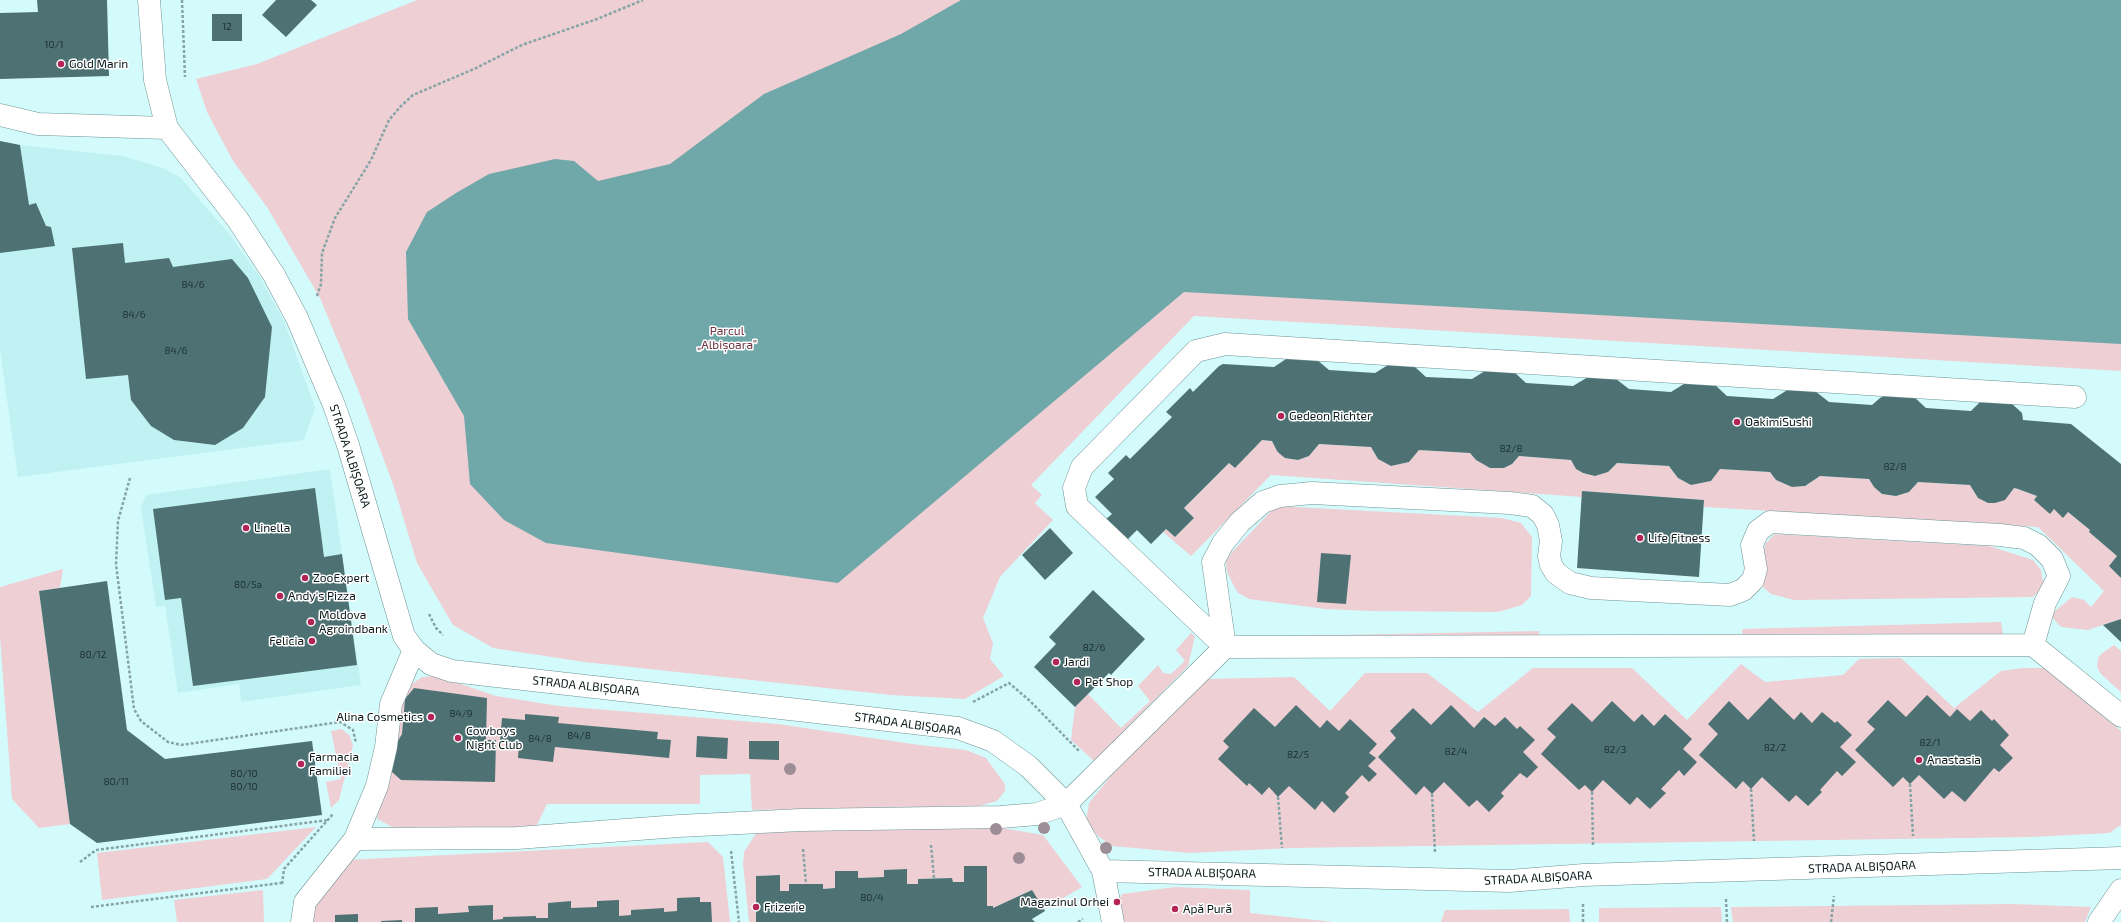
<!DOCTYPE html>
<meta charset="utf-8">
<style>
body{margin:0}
canvas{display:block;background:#d4fbfc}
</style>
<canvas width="2121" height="922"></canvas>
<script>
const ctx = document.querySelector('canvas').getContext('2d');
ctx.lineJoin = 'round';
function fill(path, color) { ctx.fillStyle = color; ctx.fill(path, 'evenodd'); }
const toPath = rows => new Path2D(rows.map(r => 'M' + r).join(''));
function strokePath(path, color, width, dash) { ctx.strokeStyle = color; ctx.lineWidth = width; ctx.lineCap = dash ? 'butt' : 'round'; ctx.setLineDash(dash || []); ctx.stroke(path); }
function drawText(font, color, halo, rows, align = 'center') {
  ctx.font = font + ' "Exo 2",sans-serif'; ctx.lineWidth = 3; ctx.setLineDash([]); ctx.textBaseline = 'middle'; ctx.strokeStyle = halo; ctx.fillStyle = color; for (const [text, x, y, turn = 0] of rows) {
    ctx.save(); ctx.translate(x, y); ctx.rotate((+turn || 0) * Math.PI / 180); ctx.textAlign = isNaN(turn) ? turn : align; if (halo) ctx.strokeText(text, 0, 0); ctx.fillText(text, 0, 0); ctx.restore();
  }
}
fill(toPath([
 [0,141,20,145,123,156,163,168,181,178,231,236,259,276,284,321,315,408,304,440,18,477,0,350],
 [330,469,361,685,241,702,239,684,178,693,165,606,156,607,141,507,146,495]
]), '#c0f2f3');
fill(toPath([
 [417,0,2121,0,2121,371,1194,316,1031,485,1042,495,1035,503,1053,520,1000,577,983,618,993,643,990,659,1004,676,965,699,891,695,584,662,493,648,453,625,417,563,394,487,359,392,320,298,267,207,233,161,207,112,196,79,257,64],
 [1262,440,1272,441,1277,451,1280,454,1285,458,1298,460,1309,456,1319,444,1371,447,1378,459,1391,466,1409,462,1419,450,1470,453,1476,460,1490,468,1504,468,1512,464,1519,456,1571,460,1576,469,1583,473,1595,476,1608,472,1617,463,1669,466,1678,478,1691,485,1711,481,1720,469,1770,472,1776,480,1792,487,1805,486,1820,476,1869,479,1874,487,1882,494,1896,496,1909,492,1918,482,1970,485,1978,498,1988,503,1995,503,2005,499,2014,488,2018,489,2037,496,2034,500,2050,513,2054,509,2063,517,2068,512,2090,530,2089,532,2117,556,2109,566,2121,578,2121,619,2088,630,2061,627,2050,615,2072,597,2084,600,2091,607,2104,591,2038,527,1704,507,1704,500,1583,491,1582,497,1271,475,1191,556,1163,532,1166,529,1175,537,1194,518,1184,508,1229,463,1235,468],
 [1276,506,1502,518,1521,523,1532,537,1531,596,1522,605,1498,612,1369,611,1325,609,1249,599,1238,593,1234,586,1227,572,1226,562,1232,552],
 [1775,534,1989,546,2033,560,2041,570,2043,582,2038,592,2033,597,1794,600,1771,594,1763,587,1761,558,1766,543],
 [63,569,60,588,39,591,70,824,39,828,12,799,0,637,0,587],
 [2001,622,2003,634,1743,640,1742,629],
 [1539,631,1540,643,1234,637],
 [1191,633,1195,636,1188,666,1094,761,1071,740,1075,707,1088,694,1121,728,1150,701,1138,686,1158,665,1163,673,1171,674,1185,661,1176,650],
 [2114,645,2121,651,2121,692,2101,674,2097,667,2098,658,2101,654],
 [1901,658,1954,708,2001,671,2023,668,2046,668,2121,731,2121,825,2109,833,2031,837,1291,848,1190,853,1112,846,1098,836,1086,821,1089,803,1114,772,1206,679,1294,677,1330,711,1365,673,1427,673,1478,712,1533,668,1632,668,1687,720,1741,664,1765,682,1843,675,1859,659],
 [437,676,496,696,559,706,778,724,919,745,966,750,986,758,1005,784,1005,791,997,801,979,806,752,810,750,774,700,775,700,804,547,804,536,827,394,828,377,819,393,747,402,691,422,677],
 [342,729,350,736,353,746,339,800,331,808,326,782,341,779,331,731],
 [316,827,267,879,102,900,97,853],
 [978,827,1002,828,1043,835,1082,887,1043,910,1032,890,993,908,993,906,987,906,986,866,964,866,964,882,953,882,952,878,918,879,918,884,907,884,907,869,884,870,884,877,858,878,858,871,835,871,835,888,823,889,823,884,789,884,789,891,780,891,780,875,756,876,756,922,749,922,743,864,744,852,757,832],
 [708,842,723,857,730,922,313,922,313,893,345,860],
 [1175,887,1250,890,1250,913,1334,922,1122,922,1118,902,1122,894],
 [263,890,264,922,177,922,174,900],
 [2014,904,2091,907,2085,922,1733,922,1731,907],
 [1721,907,1722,922,1599,922,1599,908],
 [1569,909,1570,922,1441,922,1445,910]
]), '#eecfd4');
fill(toPath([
 [961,0,2121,0,2121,344,1184,292,838,583,546,543,504,520,470,484,464,416,408,319,406,252,427,212,456,193,489,174,555,159,574,161,598,181,670,164,764,94,901,34]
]), '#70a7a9');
fill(toPath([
 [37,0,107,0,109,76,0,79,0,13,38,12],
 [276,0,311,0,317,5,286,37,262,15],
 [212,14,242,14,242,41,212,41],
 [0,141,20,145,29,205,36,203,46,226,51,227,55,246,0,253],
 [123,243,125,263,169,258,173,267,232,259,248,278,272,327,265,397,243,428,215,445,174,440,151,426,131,400,128,375,86,379,72,248],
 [1289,357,1316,359,1329,370,1375,373,1388,365,1415,367,1426,377,1472,379,1488,369,1513,371,1526,383,1573,386,1588,377,1616,379,1629,389,1671,392,1687,382,1714,384,1727,396,1773,399,1789,389,1815,391,1829,402,1872,405,1880,398,1888,394,1913,396,1926,408,1971,411,1979,403,1987,400,2010,402,2022,413,2023,420,2071,424,2121,464,2121,578,2109,566,2117,556,2089,532,2090,530,2068,512,2063,518,2054,509,2050,514,2034,500,2037,496,2018,489,2014,488,2005,500,1995,503,1988,503,1978,498,1970,485,1918,482,1909,492,1896,496,1882,494,1874,487,1869,479,1820,476,1805,486,1792,487,1776,480,1770,472,1720,469,1711,481,1691,485,1678,478,1669,466,1617,463,1608,472,1595,476,1583,473,1576,469,1571,460,1519,456,1512,464,1504,468,1490,468,1476,460,1470,453,1419,450,1409,462,1391,466,1378,459,1371,447,1319,444,1309,456,1298,460,1285,458,1280,454,1277,451,1272,441,1262,440,1235,468,1229,463,1184,508,1194,518,1175,537,1166,529,1151,544,1137,530,1127,540,1106,519,1112,514,1095,497,1114,479,1108,473,1126,455,1130,459,1172,417,1166,412,1190,388,1193,392,1219,366,1223,364,1274,367],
 [315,488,324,557,342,554,357,665,193,686,181,598,165,600,153,509],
 [1582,491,1704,500,1699,577,1577,568],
 [1050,528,1073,553,1045,580,1022,555],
 [1321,553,1351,555,1346,604,1317,602],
 [107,581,127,730,165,759,312,741,322,815,97,843,70,824,39,591],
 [1093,590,1145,639,1111,675,1109,673,1075,707,1034,667,1056,644,1049,637],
 [2121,619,2121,642,2103,625],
 [414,688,487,698,486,740,496,740,495,782,401,780,392,772,395,746,402,734,405,699],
 [1927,695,1950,717,1957,709,1970,721,1981,710,1992,721,1994,719,2009,735,2000,745,2013,758,1999,772,1994,768,1965,802,1952,791,1944,799,1919,775,1910,784,1903,777,1893,787,1855,750,1875,729,1867,722,1888,700,1906,717],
 [1770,697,1794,720,1801,712,1812,723,1822,712,1835,723,1837,721,1852,735,1840,747,1856,762,1842,776,1837,771,1820,790,1822,792,1808,806,1796,795,1789,802,1762,777,1751,789,1743,781,1736,789,1699,755,1718,734,1708,724,1729,701,1748,720],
 [1612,701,1634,722,1642,714,1654,726,1665,714,1692,739,1683,749,1697,762,1684,776,1679,770,1661,789,1666,793,1650,809,1637,797,1630,805,1603,780,1592,792,1585,785,1579,790,1541,754,1556,737,1547,729,1572,703,1592,722],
 [1296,705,1320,728,1327,720,1339,731,1350,719,1377,744,1369,753,1376,758,1368,766,1377,774,1369,782,1362,775,1345,793,1349,797,1334,813,1322,801,1315,810,1289,786,1278,797,1269,787,1262,795,1249,783,1247,786,1218,759,1229,747,1223,741,1254,708,1275,727],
 [1451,705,1474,728,1484,717,1495,726,1505,717,1517,729,1520,726,1535,740,1523,752,1538,767,1527,778,1520,773,1501,793,1504,796,1489,812,1477,800,1469,807,1444,782,1432,794,1424,786,1416,795,1378,757,1396,738,1390,731,1413,708,1431,725],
 [525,714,559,717,558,723,658,732,657,739,671,740,669,758,555,747,553,762,518,758,519,743,500,741,502,718,525,720],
 [697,736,728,738,727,759,696,757],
 [749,741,779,741,779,760,749,759],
 [964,866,987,866,987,906,993,906,993,908,1032,890,1045,911,1032,919,1035,922,756,922,756,876,780,875,780,891,789,891,789,884,823,884,823,889,835,888,835,871,858,871,858,878,884,877,884,870,907,869,907,884,918,884,918,879,952,878,953,882,964,882],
 [700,897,700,902,711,902,712,922,415,922,415,908,438,907,438,914,469,912,468,906,493,905,493,920,503,919,503,917,536,916,536,918,548,918,548,903,571,901,571,908,597,907,597,901,619,900,619,916,631,915,631,910,664,908,664,912,677,911,677,898],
 [358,914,358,922,335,922,335,915],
 [402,920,402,922,381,922,381,921]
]), '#4e7273');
const minor = toPath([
 [149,0,155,80,167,128,238,220,274,275,297,318,334,405,348,445,404,636,414,650,431,664,452,671,958,728,993,741,1028,766,1066,804,1103,871,1113,922],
 [0,115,38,124,167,128],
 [2075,397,1225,344,1196,351,1082,467,1074,488,1077,506,1225,647,2033,645,2121,716],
 [1225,647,1213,562,1223,543,1240,522,1263,502,1280,496,1312,493,1510,503,1532,506,1543,515,1548,525,1551,541,1549,556,1551,565,1556,573,1570,583,1591,588,1730,595,1743,590,1753,580,1756,569,1752,545,1758,531,1770,522,2000,535,2024,538,2038,545,2052,559,2059,576,2045,603,2033,645],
 [355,839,517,838,679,826,801,820,1001,817,1037,814,1066,804,1225,647],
 [1103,871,1509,881,1584,875,2121,858],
 [302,922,305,902,355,839,377,786,386,747,391,704,414,650],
 [2099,922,2121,890]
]);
strokePath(minor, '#6e9394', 23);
strokePath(toPath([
 [182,0,185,77],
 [317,296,321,284,322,253,335,218,371,160,389,120,400,107,413,95,474,69,522,45,597,19,643,0],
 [130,478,118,521,116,564,134,709,141,721,168,742,181,745,340,722,353,730,356,743],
 [429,614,436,628,443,635],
 [973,702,1009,683,1030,701,1079,751],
 [1910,784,1913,836],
 [1751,789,1754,841],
 [1592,792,1593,847],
 [1432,794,1435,852],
 [1278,797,1282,848],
 [931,845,934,878],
 [803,849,806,884],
 [731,851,739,922],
 [80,862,96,850,328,820],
 [282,884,284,869,333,814],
 [1726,899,1727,922],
 [91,907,281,883],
 [1078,922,1083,919],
 [1583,922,1583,903],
 [1831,922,1834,896]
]), '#86a4a5', 2.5, [3, 2]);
strokePath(minor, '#fff', 22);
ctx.fillStyle = '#9d8d96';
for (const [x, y] of [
 [790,769],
 [1044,828],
 [996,829],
 [1106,848],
 [1019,858]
]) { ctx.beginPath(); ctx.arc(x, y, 6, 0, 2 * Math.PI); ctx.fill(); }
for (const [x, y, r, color] of [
 [61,64,4,"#b32457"],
 [1281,416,4,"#b32457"],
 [1737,422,4,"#b32457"],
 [246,528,4,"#b32457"],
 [1640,538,4,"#b32457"],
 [305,578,4,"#b32457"],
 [280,596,4,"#b32457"],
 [311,622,4,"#b32457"],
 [312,641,4,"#b32457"],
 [1056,662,4,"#b32457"],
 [1077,682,4,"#b32457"],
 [431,717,4,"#b32457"],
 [458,738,4,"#b32457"],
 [1919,760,4,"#b32457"],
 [301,764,4,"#b32457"],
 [1117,902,4,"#b32457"],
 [756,907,4,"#b32457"],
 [1175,909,4,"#b32457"]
]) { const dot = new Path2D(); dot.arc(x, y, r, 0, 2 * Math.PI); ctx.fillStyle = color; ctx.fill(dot); strokePath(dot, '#fff', 1.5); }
drawText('10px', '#1b2f30', null, [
 ["12",227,27],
 ["10/1",54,45],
 ["84/6",193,285],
 ["84/6",134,315],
 ["84/6",176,351],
 ["82/8",1511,449],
 ["82/8",1895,467],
 ["80/5a",248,585],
 ["82/6",1094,648],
 ["80/12",93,655],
 ["84/9",461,714],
 ["84/8",579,736],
 ["84/8",540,739],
 ["82/1",1930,743],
 ["82/2",1775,748],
 ["82/3",1615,750],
 ["82/4",1456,752],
 ["82/5",1298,755],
 ["80/10",244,774],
 ["80/11",116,782],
 ["80/10",244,787],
 ["80/4",872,898]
]);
drawText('12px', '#0a1919', '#fff', [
 ["Gold Marin",69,64],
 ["Gedeon Richter",1289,416],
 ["OakimiSushi",1745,422],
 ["Linella",254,528],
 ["Life Fitness",1648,538],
 ["ZooExpert",313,578],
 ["Andy's Pizza",288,596],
 ["Moldova",319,615],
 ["Agroindbank",319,629],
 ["Felicia",304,641,"right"],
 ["Jardi",1064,662],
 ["Pet Shop",1085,682],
 ["Alina Cosmetics",423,717,"right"],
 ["Cowboys",466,731],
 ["Night Club",466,745],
 ["Farmacia",309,757],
 ["Familiei",309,771],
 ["Anastasia",1927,760],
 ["Magazinul Orhei",1109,902,"right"],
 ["Frizerie",764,907],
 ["Apă Pură",1183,909]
], 'left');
drawText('12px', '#703343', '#fff', [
 ["Parcul",727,331],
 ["„Albișoara”",727,345]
]);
drawText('12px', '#0a1919', '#fff', [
 ["STRADA ALBIȘOARA",350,456,72],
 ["STRADA ALBIȘOARA",586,686,6],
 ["STRADA ALBIȘOARA",908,724,8],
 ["STRADA ALBIȘOARA",1862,867,-2],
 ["STRADA ALBIȘOARA",1202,873,1],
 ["STRADA ALBIȘOARA",1538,878,-3]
]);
</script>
